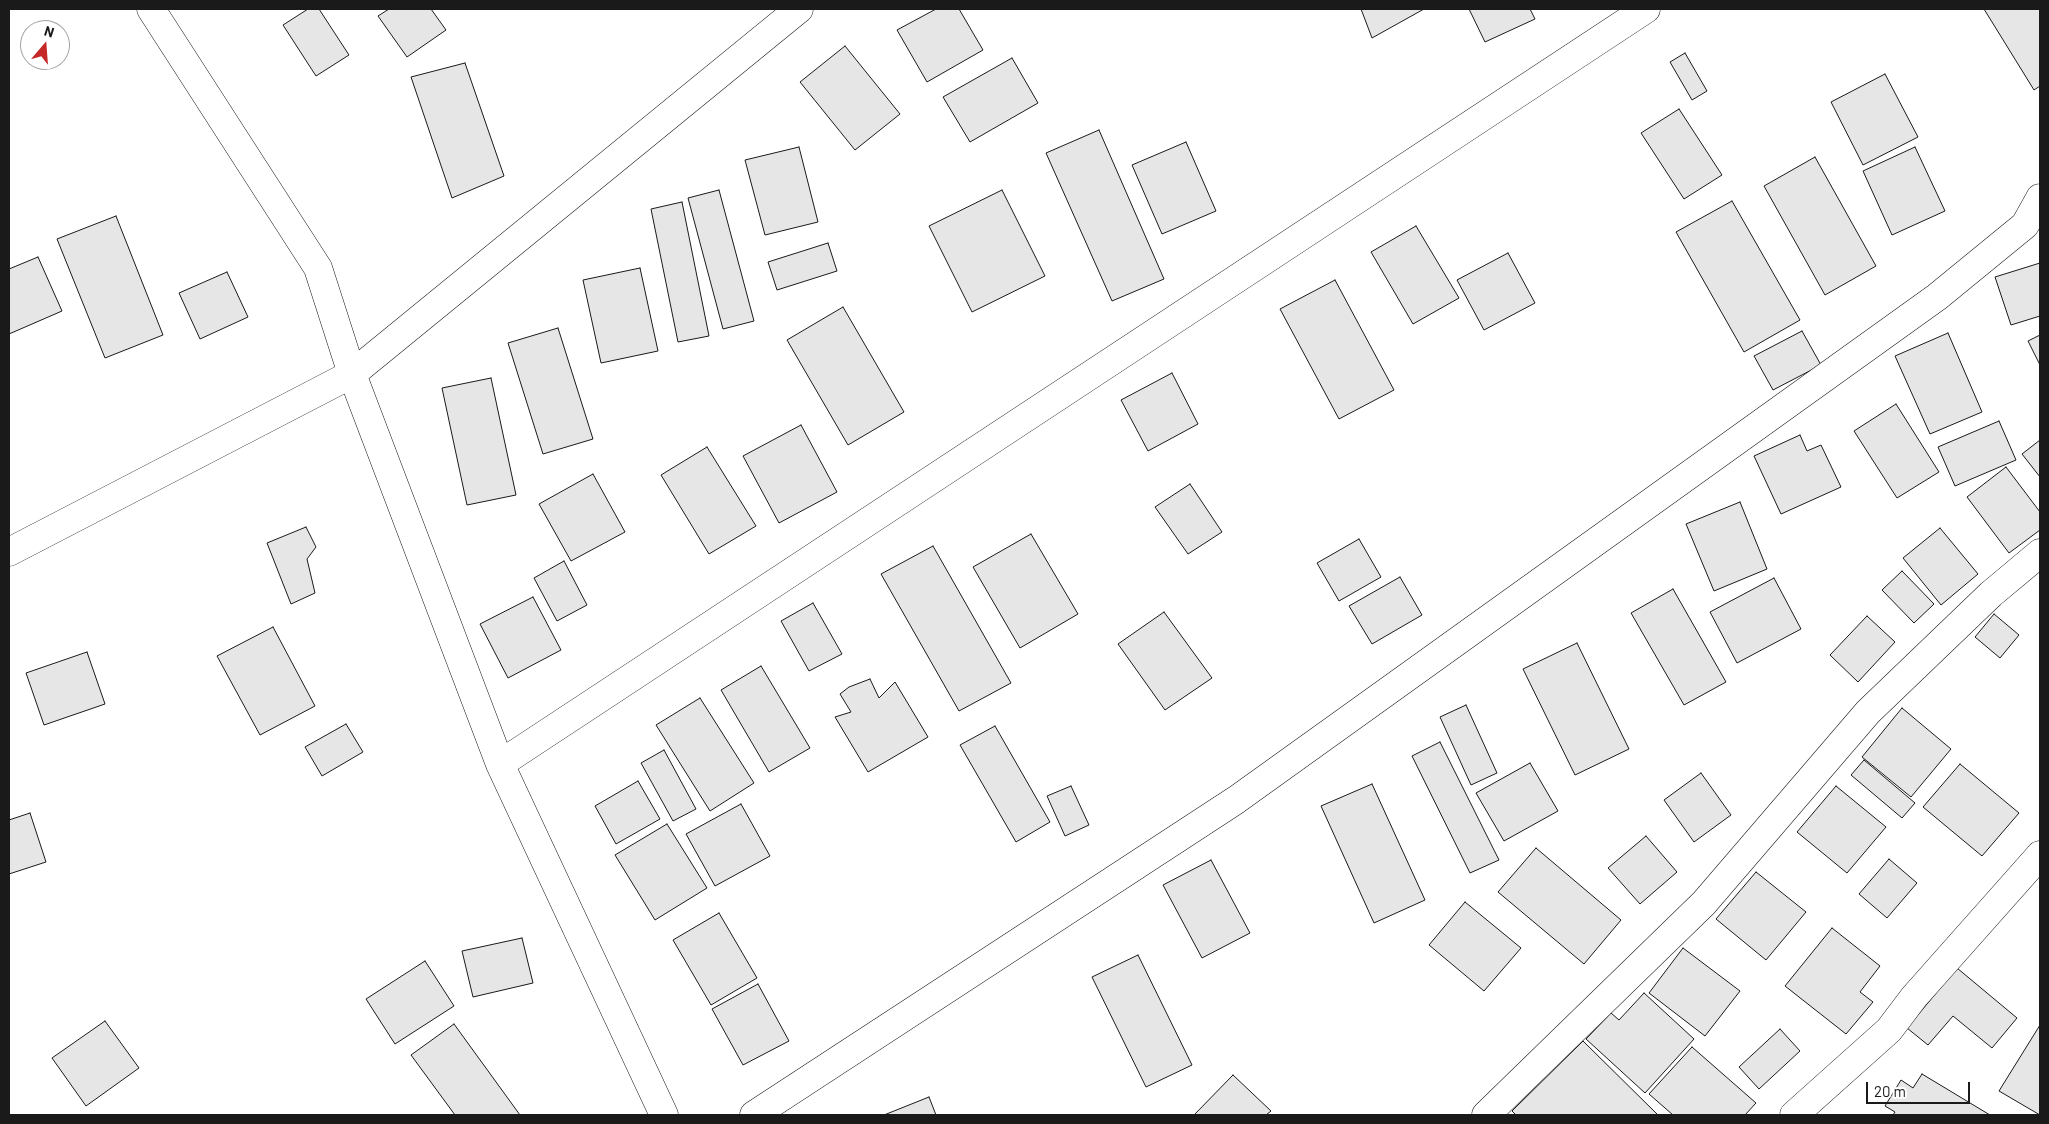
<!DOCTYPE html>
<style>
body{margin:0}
#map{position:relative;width:2049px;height:1124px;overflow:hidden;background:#fff;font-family:Barlow,sans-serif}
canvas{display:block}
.frame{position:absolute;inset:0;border:10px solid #1a1a1a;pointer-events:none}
.north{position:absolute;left:20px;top:20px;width:50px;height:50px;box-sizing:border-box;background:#fff;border:1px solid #a3a3a3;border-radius:50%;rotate:18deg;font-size:14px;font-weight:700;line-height:20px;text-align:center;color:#1a1a1a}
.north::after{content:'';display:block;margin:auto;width:18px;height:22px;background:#c62828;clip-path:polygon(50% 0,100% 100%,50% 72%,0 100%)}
.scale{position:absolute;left:1866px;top:1082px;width:104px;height:22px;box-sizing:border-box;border:2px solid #1a1a1a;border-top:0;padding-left:6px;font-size:15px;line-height:18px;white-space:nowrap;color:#1a1a1a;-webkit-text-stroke:4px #fff;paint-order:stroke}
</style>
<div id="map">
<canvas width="2049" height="1124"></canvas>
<div class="frame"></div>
<div class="north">N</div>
<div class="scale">20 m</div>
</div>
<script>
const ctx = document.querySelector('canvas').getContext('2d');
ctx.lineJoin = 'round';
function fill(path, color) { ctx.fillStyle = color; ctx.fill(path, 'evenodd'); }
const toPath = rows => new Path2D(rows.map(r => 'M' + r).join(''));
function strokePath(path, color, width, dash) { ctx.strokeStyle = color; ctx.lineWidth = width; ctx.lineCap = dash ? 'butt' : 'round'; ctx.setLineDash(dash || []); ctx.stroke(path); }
const building = toPath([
 [308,9,319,9,349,55,316,76,283,25,308,9],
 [389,9,431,9,446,30,407,57,378,16,389,9],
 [936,9,959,9,983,50,927,82,897,30,936,9],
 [1361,9,1424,9,1372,38,1361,9],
 [1469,9,1530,9,1535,19,1485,42,1469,9],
 [1984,9,2040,9,2040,86,2034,90,1984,9],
 [845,46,900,114,855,150,800,82,845,46],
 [1685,53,1707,91,1692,100,1670,62,1685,53],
 [1012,58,1038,103,970,142,943,97,1012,58],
 [465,63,504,176,452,198,411,77,465,63],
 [1885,74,1918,137,1863,165,1831,102,1885,74],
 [1679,109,1722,175,1684,199,1641,133,1679,109],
 [1099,130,1164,279,1112,301,1046,153,1099,130],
 [1186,142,1216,211,1162,234,1132,165,1186,142],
 [799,147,818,222,765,235,745,160,799,147],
 [1915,147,1945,211,1892,235,1863,171,1915,147],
 [1815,157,1876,266,1825,295,1764,186,1815,157],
 [719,190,754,321,723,329,688,198,719,190],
 [1002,190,1045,276,972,312,929,226,1002,190],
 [1732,201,1800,320,1744,352,1676,232,1732,201],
 [682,202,709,336,678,342,651,209,682,202],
 [116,216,163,335,105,358,57,239,116,216],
 [1416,226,1459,298,1413,324,1371,252,1416,226],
 [828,243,837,271,777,290,768,262,828,243],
 [1508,253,1535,303,1484,330,1457,280,1508,253],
 [38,257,62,311,9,334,9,269,38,257],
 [2040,263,2040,316,2011,325,1995,277,2040,263],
 [640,268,658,351,601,363,583,280,640,268],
 [227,272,248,317,200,339,179,293,227,272],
 [1335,280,1394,390,1339,419,1280,309,1335,280],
 [843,307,904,412,848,445,787,340,843,307],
 [558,328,593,439,543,454,508,343,558,328],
 [1802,331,1821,365,1773,390,1754,356,1802,331],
 [1948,333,1982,412,1930,434,1895,356,1948,333],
 [2040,335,2040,365,2028,341,2040,335],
 [1172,373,1198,424,1148,451,1121,400,1172,373],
 [491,378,516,495,467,505,442,388,491,378],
 [1896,404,1939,472,1897,498,1854,431,1896,404],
 [1999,421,2016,460,1955,486,1938,447,1999,421],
 [801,425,837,492,779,523,743,456,801,425],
 [1800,435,1807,451,1821,445,1841,487,1781,514,1754,456,1800,435],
 [2040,440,2040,477,2022,454,2040,440],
 [707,447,756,526,709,554,661,475,707,447],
 [2006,467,2040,512,2040,530,2009,553,1967,497,2006,467],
 [593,474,625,532,571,561,539,504,593,474],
 [1190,484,1222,532,1188,554,1155,507,1190,484],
 [1740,502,1767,569,1714,591,1686,524,1740,502],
 [306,527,316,547,307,559,315,593,291,604,267,543,306,527],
 [1940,528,1978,574,1941,605,1903,558,1940,528],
 [1031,534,1078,614,1020,648,973,567,1031,534],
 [1359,539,1381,577,1339,601,1317,563,1359,539],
 [933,546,1011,683,959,711,881,574,933,546],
 [564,561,587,605,557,621,534,578,564,561],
 [1902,571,1934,604,1914,623,1882,590,1902,571],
 [1400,577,1422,615,1372,644,1349,606,1400,577],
 [1774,578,1801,629,1737,663,1710,612,1774,578],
 [1673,589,1726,682,1684,705,1631,613,1673,589],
 [533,597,561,650,508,678,480,624,533,597],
 [813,603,842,654,809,671,781,621,813,603],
 [1164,612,1212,678,1165,710,1118,644,1164,612],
 [1994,614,2019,635,2000,658,1975,637,1994,614],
 [1867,616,1895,642,1858,682,1830,655,1867,616],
 [273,627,315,706,260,735,217,656,273,627],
 [1577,643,1629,749,1575,775,1523,669,1577,643],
 [87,652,105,704,44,725,26,673,87,652],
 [761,666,810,748,769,772,721,690,761,666],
 [870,679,879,698,895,682,928,737,868,772,835,717,851,712,840,694,849,687,870,679],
 [700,698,754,783,710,811,656,725,700,698],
 [1466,705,1497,773,1471,785,1440,717,1466,705],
 [1902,708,1951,749,1911,797,1862,757,1902,708],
 [346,724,363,752,322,776,305,747,346,724],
 [995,726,1050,822,1016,842,960,745,995,726],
 [1440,742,1499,860,1470,873,1412,756,1440,742],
 [664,750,696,809,673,821,641,763,664,750],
 [1864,760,1915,803,1902,818,1851,775,1864,760],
 [1530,763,1558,811,1504,841,1476,793,1530,763],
 [1960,764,2019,813,1982,856,1923,807,1960,764],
 [1701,773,1731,815,1694,842,1664,800,1701,773],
 [638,781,660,819,616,844,595,806,638,781],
 [1372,784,1425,900,1374,923,1321,806,1372,784],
 [1071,786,1089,825,1065,836,1047,796,1071,786],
 [1836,786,1886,827,1847,873,1797,832,1836,786],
 [741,804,770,856,715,886,686,834,741,804],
 [30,813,46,862,9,874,9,820,30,813],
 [667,824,707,888,655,920,615,855,667,824],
 [1646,836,1677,872,1640,904,1608,868,1646,836],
 [1536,848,1621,920,1584,964,1498,892,1536,848],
 [1889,859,1917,883,1887,918,1859,894,1889,859],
 [1211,860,1250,933,1202,958,1163,885,1211,860],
 [1756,872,1806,912,1766,960,1716,919,1756,872],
 [1465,902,1521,948,1484,991,1429,945,1465,902],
 [719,913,757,978,711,1005,673,940,719,913],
 [1832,928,1880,966,1860,992,1873,1002,1846,1034,1785,986,1832,928],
 [522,938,533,983,473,997,462,951,522,938],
 [1683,948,1740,991,1705,1036,1649,993,1683,948],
 [1138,955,1192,1065,1146,1087,1092,977,1138,955],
 [425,961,454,1006,395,1044,366,999,425,961],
 [1957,968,2017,1018,1992,1048,1953,1016,1928,1045,1907,1028,1957,968],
 [758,984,789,1041,743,1065,712,1009,758,984],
 [1644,993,1694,1039,1645,1093,1586,1039,1611,1013,1619,1020,1644,993],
 [105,1021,139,1068,86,1106,52,1058,105,1021],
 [454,1024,520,1115,455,1115,411,1055,454,1024],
 [2040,1025,2040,1115,1999,1091,2040,1025],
 [1780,1029,1800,1051,1759,1089,1739,1067,1780,1029],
 [1583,1041,1658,1115,1516,1115,1512,1111,1583,1041],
 [1692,1047,1756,1103,1745,1115,1673,1115,1649,1094,1692,1047],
 [1922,1074,1990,1115,1893,1115,1895,1112,1885,1106,1901,1080,1913,1088,1922,1074],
 [1233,1075,1271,1111,1266,1115,1194,1115,1233,1075],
 [929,1097,936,1115,884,1115,929,1097]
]);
fill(building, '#e6e6e6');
strokePath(building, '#1a1a1a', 1);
const minor = toPath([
 [151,9,318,268,352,374,500,764,664,1115],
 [9,552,352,374,799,9],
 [500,764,1646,9],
 [754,1115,1236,800,1937,297,2025,225,2040,198],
 [1486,1115,1704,903,1868,712,1991,594,2040,553],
 [1794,1115,1889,1030,1914,997,2040,855]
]);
strokePath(minor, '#1a1a1a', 29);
strokePath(minor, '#fff', 28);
</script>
